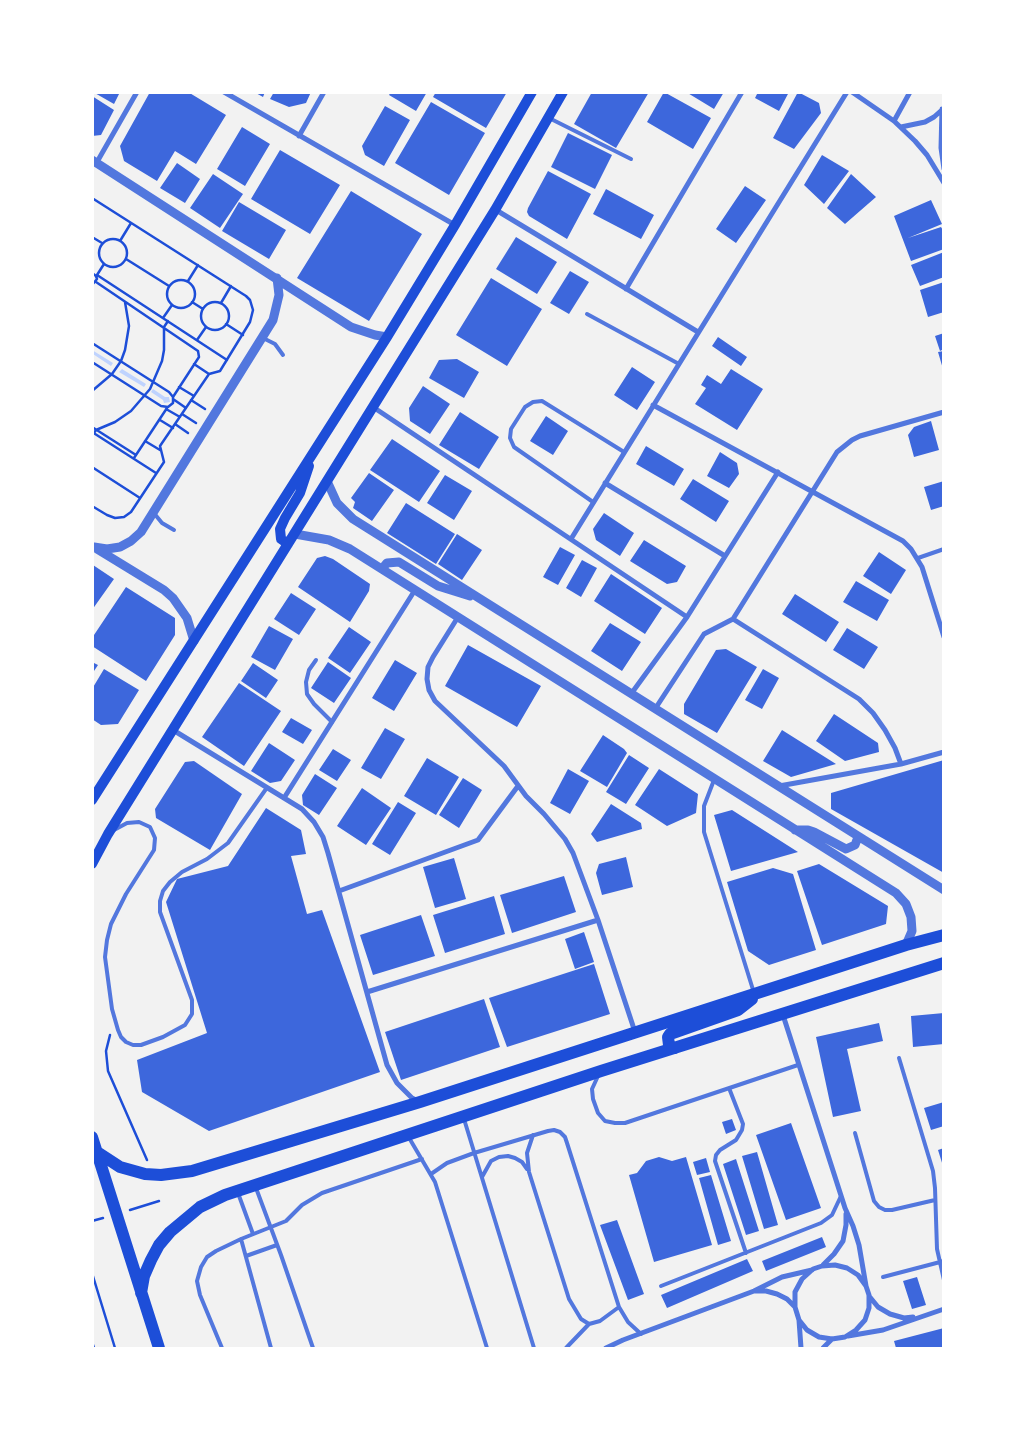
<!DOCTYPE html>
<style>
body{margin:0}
#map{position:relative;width:1036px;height:1441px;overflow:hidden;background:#f2f2f2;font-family:Montserrat,sans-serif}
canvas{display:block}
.frame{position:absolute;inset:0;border:94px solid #fff;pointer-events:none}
</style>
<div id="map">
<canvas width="1036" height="1441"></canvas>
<div class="frame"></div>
</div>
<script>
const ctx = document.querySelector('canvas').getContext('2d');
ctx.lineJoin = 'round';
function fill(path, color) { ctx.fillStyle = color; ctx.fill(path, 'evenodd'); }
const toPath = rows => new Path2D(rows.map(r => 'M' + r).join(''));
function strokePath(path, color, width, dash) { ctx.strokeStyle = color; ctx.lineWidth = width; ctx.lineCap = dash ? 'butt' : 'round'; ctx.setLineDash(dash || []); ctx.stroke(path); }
fill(toPath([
 [92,350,113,363,111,366,93,354],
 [122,369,146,384,144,387,119,372],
 [153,389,165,397,169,397,170,402,164,403,163,400,151,392]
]), '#bfd3fe');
fill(toPath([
 [93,92,120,92,114,104],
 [150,92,188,92,226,115,196,164,175,151,157,181,124,161,120,146],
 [254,92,265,92,263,97],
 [274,92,311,92,306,103,289,107,270,99],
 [391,92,427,92,416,111,389,95],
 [436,92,507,92,486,128,433,97],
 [592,92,649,92,616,148,574,124],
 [664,92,711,118,693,149,647,122],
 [686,92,724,92,714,109],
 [758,92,789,92,779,111,755,98],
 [798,92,819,103,821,113,794,149,773,138],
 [92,96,114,110,101,135,92,136],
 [431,102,485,133,449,195,395,163],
 [385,106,410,120,384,166,365,155,362,146],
 [242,127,270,144,245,186,217,169],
 [568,133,612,155,595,189,551,167],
 [280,150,340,185,310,234,251,199],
 [822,155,849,171,824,204,804,185],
 [177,163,200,179,185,203,160,188],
 [548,171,591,194,567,239,529,216,527,212,528,208],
 [213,174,243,194,220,228,190,208],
 [851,174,876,197,845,224,827,208],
 [745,186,766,200,736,243,716,229],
 [606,189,654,215,641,239,593,214],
 [351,191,422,234,369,321,297,278],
 [931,200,942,224,908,238,941,227,944,232,944,249,911,261,894,216],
 [239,202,286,230,269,259,222,231],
 [516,237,557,262,537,294,496,269],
 [944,252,944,277,920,286,911,265],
 [570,271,589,282,569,314,550,303],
 [491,278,542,309,507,366,456,335],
 [944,282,944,312,928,317,920,290],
 [944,333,944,349,940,351,935,336],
 [718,337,747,357,741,366,712,346],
 [944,351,944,369,943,369,938,352],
 [457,359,479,372,464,398,429,378,439,360],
 [632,367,655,382,637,410,614,395],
 [731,369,763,389,737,430,695,404,706,388,701,385,707,375,721,384],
 [423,386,450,404,430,434,410,421,409,408],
 [460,412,499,437,479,469,439,445],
 [546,416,568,431,553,455,530,441],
 [931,421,939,450,914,457,908,435,914,427],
 [392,439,440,471,419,502,370,470],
 [646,446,684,469,674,486,636,464],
 [720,452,737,463,739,474,729,488,707,476],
 [369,473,394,490,372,521,353,508,355,502,351,498],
 [445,475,472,491,454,520,427,503],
 [693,479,729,501,716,522,680,499],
 [944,481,944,506,931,510,924,487],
 [406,503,455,534,436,564,387,533],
 [604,513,634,533,620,556,596,540,593,529],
 [457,534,482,550,462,580,438,564],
 [644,540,686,566,677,582,667,584,630,561],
 [560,547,575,555,558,585,543,577],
 [879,552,906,570,891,594,863,576],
 [325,556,333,559,370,584,369,591,350,622,298,587,317,558],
 [582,560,597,568,581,597,566,588],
 [93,565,114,579,92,610,92,566],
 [611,574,662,608,645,634,594,601],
 [856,581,889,600,877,621,843,602],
 [126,587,175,618,175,635,146,681,92,646,92,638],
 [291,593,316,609,299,635,274,619],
 [795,594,839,622,826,642,782,614],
 [610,623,641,642,622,671,591,651],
 [269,626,293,639,275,670,251,657],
 [349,627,371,642,350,673,328,658],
 [847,628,878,647,864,669,833,650],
 [468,645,541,686,517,727,445,686],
 [726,649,757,667,717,733,684,714,684,704,716,650],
 [395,660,417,673,394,711,372,698],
 [92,662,98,665,92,674],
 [328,662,351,678,334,703,311,688],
 [253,663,278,680,266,698,241,681],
 [104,669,139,690,118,724,101,725,92,719,92,689],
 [763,669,779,678,762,709,745,700],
 [239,683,281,711,244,766,202,737],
 [834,714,878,743,879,752,845,761,816,741],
 [291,718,312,730,303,744,282,732],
 [385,728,405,739,381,779,361,768],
 [782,730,836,764,791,777,763,761],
 [603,735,624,749,627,753,607,787,580,771],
 [269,743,295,760,281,781,270,783,251,771],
 [333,749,351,760,337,781,319,770],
 [629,755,649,768,626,804,606,792],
 [427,758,459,777,436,815,404,796],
 [944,760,944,873,831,809,831,793],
 [194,761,242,794,210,850,156,818,155,809,185,762],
 [568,769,589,781,570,814,550,803],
 [659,769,698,794,696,813,667,826,635,805],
 [315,774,337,788,319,815,303,805,302,795],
 [463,778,482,790,459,828,439,815],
 [362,788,391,808,366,845,337,826],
 [398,802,416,813,390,855,372,844],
 [611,804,641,823,642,829,597,842,591,834],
 [266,808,301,830,306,854,291,856,307,914,322,910,380,1072,209,1131,142,1092,137,1060,207,1033,166,902,177,879,228,866],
 [732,810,798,852,731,871,714,815],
 [626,857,633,887,602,895,596,873,599,864],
 [454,858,466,899,435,908,423,867],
 [819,864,888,906,886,924,822,945,797,871],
 [773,868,793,874,816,950,769,965,748,951,727,882],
 [564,876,576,912,512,933,500,895],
 [494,896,505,934,445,953,433,915],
 [421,915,435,956,373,975,360,935],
 [584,932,594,962,575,969,565,939],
 [594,964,610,1014,507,1047,489,998],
 [484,999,500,1047,401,1080,385,1032],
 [944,1013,944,1044,913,1047,911,1016],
 [879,1023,883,1041,847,1049,861,1111,833,1117,816,1037],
 [944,1102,944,1126,931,1130,924,1108],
 [732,1119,736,1130,726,1134,722,1122],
 [791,1123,821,1208,786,1220,756,1135],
 [944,1148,944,1166,943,1166,938,1150],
 [757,1152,778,1225,764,1229,742,1156],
 [659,1157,672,1161,686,1157,712,1245,654,1262,629,1175,637,1173,646,1161],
 [706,1158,710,1172,697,1175,693,1162],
 [736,1159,759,1231,746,1235,723,1164],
 [711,1175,731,1241,718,1245,699,1178],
 [617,1220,644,1294,628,1300,600,1225],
 [822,1237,826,1247,766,1271,762,1261],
 [747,1259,753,1271,667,1308,661,1295],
 [917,1277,926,1305,912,1309,903,1281],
 [944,1328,944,1348,896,1348,894,1341]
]), '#3d67dc');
strokePath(toPath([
 [92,198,246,296,250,300,253,310,250,322,220,371,209,374,160,446,164,462,131,512,124,517,115,518,107,515,92,506],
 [92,237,102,243],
 '99 253a14 14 0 1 1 28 0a14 14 0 1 1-28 0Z',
 [120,241,131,223],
 [126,259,169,286],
 [92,273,96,276,97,279,92,285],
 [97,275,227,360],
 [97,275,104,264],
 '167 294a14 14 0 1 1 28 0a14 14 0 1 1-28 0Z',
 [188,281,198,265],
 [96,282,198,351,199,357,173,397],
 [192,302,203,309],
 '201 316a14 14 0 1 1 28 0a14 14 0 1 1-28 0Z',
 [221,303,231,286],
 [163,318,172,305],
 [226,324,243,335],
 [197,340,206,327],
 [92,343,169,392,173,397,173,403,168,407,161,406,92,362],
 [194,364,209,374],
 [179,387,194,396],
 [92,391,112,374,121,361,125,350,129,326,125,302],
 [173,399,186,408],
 [191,400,205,409],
 [166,409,180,417],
 [182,414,196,423],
 [160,420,173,428],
 [175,424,188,433],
 [92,427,136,455],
 [92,432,156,473],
 [94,433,96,430,115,422,131,411,150,389,162,361,164,350,164,327,168,321],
 [145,441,160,450],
 [134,458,167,408],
 [92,467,140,498],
 [110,1035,106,1051,108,1071,147,1160],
 [130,1210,159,1201],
 [92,1221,103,1218],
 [92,1273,115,1348],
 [92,1342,94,1348]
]), '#1d4ed8', 2.5);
strokePath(toPath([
 [549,118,631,159],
 [587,314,679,364],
 [263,338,275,344,283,355],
 [593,502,514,447,510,438,511,429,525,407,533,402,542,401,624,452],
 [153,512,162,523,174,530],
 [918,558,944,549],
 [316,660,309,670,306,682,307,694,314,704,332,722],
 [714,780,704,806,704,832,754,993],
 [114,830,127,823,139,822,150,827,155,838,154,850,126,894,111,924,107,940,105,957,112,1009,118,1030,121,1037,126,1042,133,1045,141,1045,163,1037,185,1025,192,1014,192,1000,160,912,160,901,163,891,170,882,182,872,207,859,228,843,266,789],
 [899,1058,933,1171,935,1188,937,1249,944,1280],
 [598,1076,592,1089,593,1099,598,1113,605,1121,615,1123,625,1123,798,1065],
 [729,1088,743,1124,742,1130,736,1140,720,1150,716,1155,715,1161,746,1253],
 [464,1119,534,1348],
 [855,1133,874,1201,879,1207,885,1210,892,1210,935,1200],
 [533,1135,527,1153,529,1172,569,1299,581,1319,589,1324,600,1321,619,1307],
 [408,1136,435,1182,487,1348],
 [431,1174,447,1163,474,1153,548,1131,554,1130,560,1132,565,1137,567,1143,619,1307,628,1322,641,1334],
 [482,1177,491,1161,499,1157,508,1156,515,1158,522,1162,527,1169],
 [256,1188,281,1255,313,1348],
 [238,1193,253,1234],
 [241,1239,271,1348],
 [246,1256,277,1245],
 [883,1277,944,1261],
 [661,1286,821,1223,832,1215,841,1196],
 [222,1348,200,1295,197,1281,201,1267,207,1257,216,1251,241,1239,286,1221,302,1205,322,1193,422,1159],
 [566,1348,589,1324]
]), '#5277de', 4);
strokePath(toPath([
 [224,92,455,225],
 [852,92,894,121,915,141,927,155,944,183],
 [942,109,941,148,944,169],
 [894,121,910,92],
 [901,127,925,122,934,117,943,109],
 [299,136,324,92],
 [97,162,137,92],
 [496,210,698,332],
 [626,289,742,92],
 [653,405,903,541,911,549,922,567,944,637],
 [373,407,687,617],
 [605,483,725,556],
 [571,539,847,92],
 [458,617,433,657,428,667,427,679,429,690,435,701,504,766,526,796,544,814,565,839,573,853,598,920,635,1032],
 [733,619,859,699,873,713,885,730,895,748,901,764],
 [631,694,687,617,778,472],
 [655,709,704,634,733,619,837,452,852,440,860,436,944,412],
 [173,730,302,809,314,822,323,837,328,853,387,1065,397,1083,412,1098,418,1101],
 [779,786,901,764,944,752],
 [284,798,415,590],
 [339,891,478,840,518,786],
 [367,992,598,920],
 [783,1015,845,1208,853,1226,859,1245,866,1286],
 [823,1265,834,1254,843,1241,846,1225,846,1214],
 [754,1291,766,1291,777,1294,787,1299,795,1307,799,1320,807,1330,819,1337,832,1339,845,1337,856,1330,865,1320,869,1308,869,1295,866,1286,858,1275,847,1268,835,1265,822,1266,813,1269,802,1279,795,1292,795,1307],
 [869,1296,878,1307,890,1314,904,1318,913,1317],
 [799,1320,801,1348],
 [848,1336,883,1330,944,1309],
 [606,1348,623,1340,754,1291,782,1277,812,1270],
 [823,1348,832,1339]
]), '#5277de', 5);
strokePath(toPath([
 [92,160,351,327,375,335,387,337],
 [327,481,337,503,353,519,944,890],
 [295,534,329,540,350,549,896,893,906,904,911,917,912,931,906,945],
 [94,547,107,549,120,547,131,541,141,532,273,320,279,295,277,278],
 [97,549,164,590,173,598,187,618,194,641],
 [382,569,387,563,399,562,438,586,470,596],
 [795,830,808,830,814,832,846,849,855,845,858,837]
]), '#5277de', 9);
strokePath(toPath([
 [288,544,281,539,280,529,285,518,300,493,309,466],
 [92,800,387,337,455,225,532,92],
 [92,864,108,834,495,210,563,92]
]), '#1d4ed8', 10);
strokePath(toPath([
 [675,1048,669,1045,668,1037,670,1034,738,1010,752,999],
 [92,1137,159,1348],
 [97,1152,120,1167,145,1174,161,1175,192,1171,420,1102,906,945,944,935],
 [141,1293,144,1276,151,1260,159,1245,170,1232,200,1207,225,1195,601,1071,944,963]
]), '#1d4ed8', 12);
</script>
